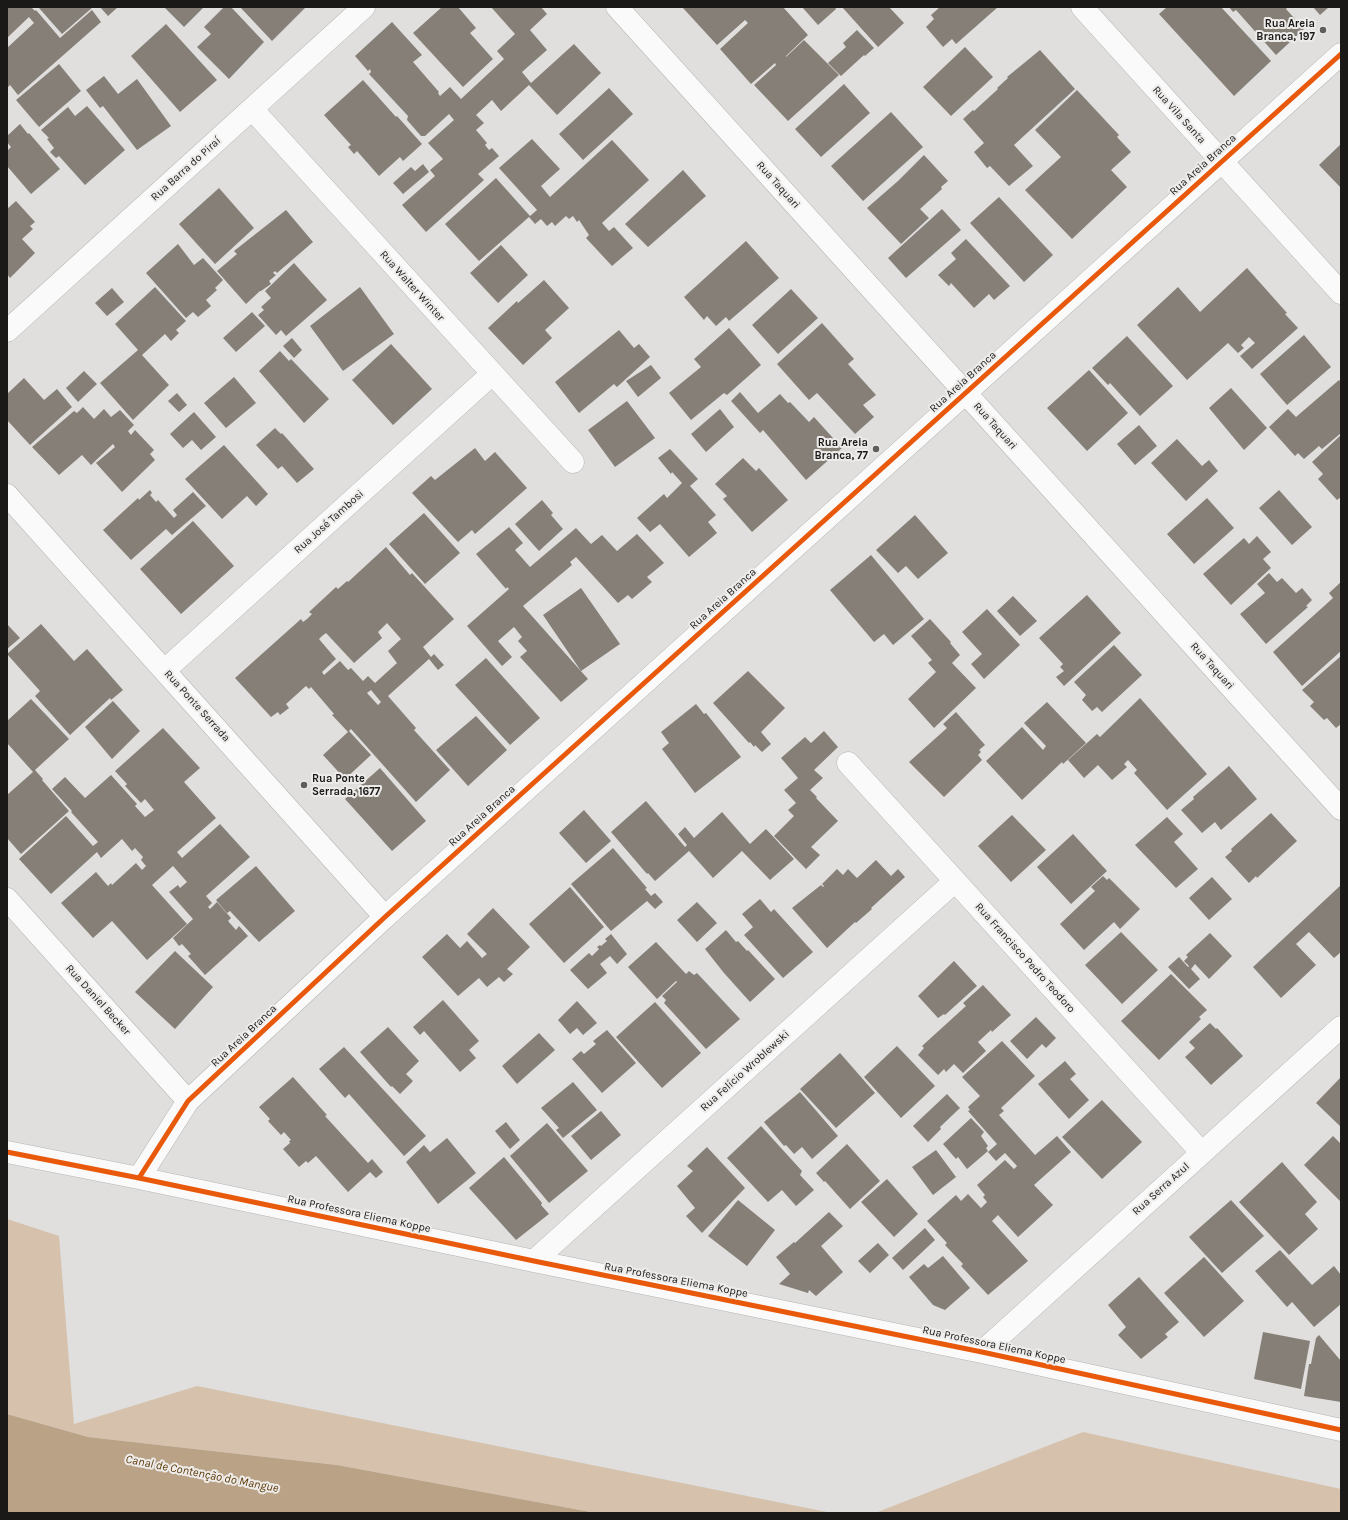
<!DOCTYPE html>
<meta charset="utf-8">
<style>
body{margin:0}
#map{position:relative;width:1348px;height:1520px;overflow:hidden;background:#e0dfdd;font-family:Karla,sans-serif}
canvas{display:block}
.frame{position:absolute;inset:0;border:8px solid #1a1918;pointer-events:none}
</style>
<div id="map">
<canvas width="1348" height="1520"></canvas>
<div class="frame"></div>
</div>
<script>
const ctx = document.querySelector('canvas').getContext('2d');
ctx.lineJoin = 'round';
function fill(path, color) { ctx.fillStyle = color; ctx.fill(path, 'evenodd'); }
const toPath = rows => new Path2D(rows.map(r => 'M' + r).join(''));
function strokePath(path, color, width, dash) { ctx.strokeStyle = color; ctx.lineWidth = width; ctx.lineCap = dash ? 'butt' : 'round'; ctx.setLineDash(dash || []); ctx.stroke(path); }
function drawText(font, color, halo, rows, align = 'center') {
  ctx.font = font + ' Karla,sans-serif'; ctx.lineWidth = 4; ctx.setLineDash([]); ctx.textBaseline = 'middle'; ctx.strokeStyle = halo; ctx.fillStyle = color; for (const [text, x, y, turn = 0] of rows) {
    ctx.save(); ctx.translate(x, y); ctx.rotate((+turn || 0) * Math.PI / 180); ctx.textAlign = isNaN(turn) ? turn : align; if (halo) ctx.strokeText(text, 0, 0); ctx.fillText(text, 0, 0); ctx.restore();
  }
}
fill(toPath([
 [7,1219,59,1236,74,1424,197,1386,832,1513,596,1513,337,1465,88,1437,7,1414],
 [1083,1432,1341,1489,1341,1513,875,1513]
]), '#d6c2ac');
fill(toPath([
 [7,1414,88,1437,337,1465,596,1513,7,1513]
]), '#baa286');
fill(toPath([
 [7,7,31,7,35,11,36,10,60,38,92,10,101,22,18,95,10,85,7,88,7,48,34,23,29,17,7,38],
 [40,7,93,7,62,34,39,8],
 [100,7,118,7,108,16],
 [164,7,204,7,184,27],
 [224,7,231,7,264,42,229,79,197,47,211,34,204,27],
 [240,7,304,7,305,8,272,41],
 [442,7,458,7,476,28,470,33,493,59,463,87,413,33],
 [491,7,541,7,547,14,530,30,547,50,522,72,531,83,574,44,601,73,557,115,529,85,501,111,492,100,476,115,484,123,476,130,487,143,485,145,489,150,492,148,499,156,478,174,484,180,426,232,402,205,435,176,430,170,443,159,428,143,454,120,449,114,425,136,421,136,407,120,408,116,369,74,371,72,370,69,368,71,355,56,392,22,422,55,413,62,439,92,438,93,440,96,450,87,461,99,504,59,497,51,515,34],
 [685,7,783,7,808,35,786,56,786,57,804,40,839,75,788,121,754,85,776,65,775,63,751,84,720,49,748,23,745,20,717,45,683,8],
 [802,7,835,7,836,9,818,25],
 [842,7,889,7,904,23,878,47],
 [940,7,998,7,956,44,952,39,943,47,926,27,934,19,931,15],
 [1167,7,1221,7,1271,61,1234,96,1159,14],
 [1229,7,1288,7,1286,9,1304,29,1276,55,1236,10,1233,12],
 [1313,7,1329,7,1320,15],
 [166,24,217,80,180,112,131,56],
 [857,30,874,48,865,56,864,55,841,76,828,63,846,47,843,43],
 [965,47,993,77,951,116,923,87],
 [1040,50,1075,89,1014,145,1033,166,1009,186,990,166,987,168,974,152,984,143,963,119,973,110,974,111,998,89,997,88,1008,78,1007,77],
 [59,64,81,91,39,127,16,100],
 [104,76,118,94,137,79,171,126,137,150,103,106,100,108,86,90],
 [363,80,396,117,397,116,422,144,403,161,400,157,379,176,357,151,354,154,348,147,351,145,324,115],
 [844,84,870,113,821,157,795,129],
 [609,88,633,114,583,160,559,134],
 [1077,90,1119,135,1117,137,1131,152,1111,170,1127,187,1072,239,1025,190,1061,157,1035,130],
 [87,106,125,150,85,185,59,156,56,158,50,152,54,148,47,139,49,138,41,130,68,107,75,116],
 [891,112,923,147,863,201,831,166],
 [20,124,28,134,29,133,60,169,31,194,7,166,7,151,11,147,7,142,7,136],
 [532,139,560,169,541,186,550,197,612,140,649,180,602,223,609,231,614,227,633,248,612,266,586,238,589,235,579,220,577,222,573,216,569,219,566,216,555,226,552,222,547,226,541,219,535,224,529,217,479,261,445,224,496,178,530,216,537,210,499,168],
 [1341,144,1341,188,1319,165],
 [924,155,948,181,941,187,942,189,920,209,929,218,901,244,867,208,898,181],
 [423,164,429,172,403,194,393,183,411,167,415,171],
 [683,170,706,196,648,247,625,224],
 [219,188,254,228,215,264,179,224],
 [999,197,1053,255,1024,282,970,223],
 [16,201,35,222,30,226,33,229,22,239,35,253,10,278,7,274,7,209],
 [942,209,961,230,906,278,888,258],
 [286,210,313,242,277,273,275,271,273,273,276,275,269,281,271,284,261,291,260,291,246,304,217,271,237,254,234,251],
 [966,239,1010,286,994,300,989,294,974,308,951,283,949,286,938,275,956,259,951,253],
 [746,241,779,278,729,321,726,317,716,326,707,316,704,320,684,297],
 [178,244,194,265,203,258,223,280,215,288,217,290,206,300,211,306,198,317,193,312,186,318,146,273],
 [501,245,528,275,498,303,470,273],
 [294,263,327,300,286,336,281,330,276,335,258,315,264,310,261,307,271,298,265,291],
 [1247,268,1287,313,1285,314,1298,328,1252,369,1240,356,1255,343,1249,337,1241,345,1244,348,1238,353,1228,343,1187,380,1137,325,1178,287,1200,312],
 [544,280,569,308,545,330,552,338,523,365,488,328,517,301,518,303],
 [155,287,186,321,176,330,179,333,171,341,165,334,142,355,169,385,133,420,100,383,138,350,115,324],
 [360,287,394,334,343,371,310,326],
 [112,288,124,302,107,316,95,303],
 [791,289,818,318,778,354,752,325],
 [252,312,265,326,236,352,223,338],
 [822,323,854,359,848,364,876,395,863,405,874,417,855,434,817,393,809,400,777,364],
 [729,328,761,365,727,395,724,393,691,420,669,393,701,367,694,359],
 [619,330,634,348,639,344,650,357,617,387,614,384,579,413,555,382],
 [1304,335,1331,367,1287,405,1260,374],
 [1127,336,1173,386,1140,416,1110,383,1108,385,1092,368],
 [292,338,302,350,294,358,283,346],
 [391,344,432,389,393,425,352,380],
 [280,351,289,361,291,359,329,399,304,423,259,371],
 [651,365,661,378,638,397,626,381],
 [1089,370,1128,413,1087,451,1047,408],
 [84,371,97,384,78,402,66,388],
 [234,377,256,403,226,428,204,403],
 [24,378,44,400,57,389,72,407,30,445,7,420,7,394],
 [1339,380,1341,382,1341,433,1322,449,1319,446,1304,459,1298,453,1295,456,1269,427,1288,409,1296,417],
 [1231,388,1267,428,1244,450,1209,408],
 [740,392,758,413,780,394,788,403,790,402,809,422,814,417,842,448,806,480,763,430,760,433,731,401],
 [177,393,187,405,179,412,168,401],
 [627,401,655,438,615,467,588,430],
 [83,407,94,419,104,409,111,417,120,410,134,425,128,431,131,435,135,430,154,450,150,454,155,460,122,492,96,463,115,447,113,444,91,465,82,455,59,475,32,447,74,411,77,413],
 [720,409,734,427,706,452,691,434],
 [194,412,216,437,201,450,192,440,183,448,170,434],
 [1139,425,1157,446,1135,465,1117,444],
 [275,428,281,434,282,433,314,469,297,483,282,466,278,469,256,445],
 [1341,435,1341,497,1337,500,1318,479,1323,474,1312,462],
 [1177,439,1202,466,1209,460,1218,471,1186,501,1151,463],
 [224,445,268,494,256,506,247,496,222,519,185,479],
 [475,448,485,461,495,452,527,488,475,534,472,530,458,542,412,493,431,476,435,480],
 [670,449,698,479,690,486,716,515,708,522,717,533,689,557,660,524,650,532,637,518,664,494,667,498,682,483,672,472,671,474,658,458],
 [743,458,756,471,759,468,788,500,752,532,723,499,727,496,715,484],
 [150,490,152,493,150,495,156,502,158,500,174,518,177,515,173,510,193,492,206,506,172,535,166,529,131,560,103,530,138,498,139,500],
 [1279,490,1312,527,1292,545,1259,508],
 [1207,498,1234,528,1194,564,1167,534],
 [542,500,553,513,551,515,563,529,539,551,515,524],
 [424,513,460,553,425,584,389,544],
 [915,515,948,553,918,579,906,566,898,573,876,550],
 [193,521,234,566,181,614,140,569],
 [509,527,523,543,515,550,530,567,576,528,591,544,602,535,617,551,637,534,664,563,647,577,652,582,632,599,628,595,618,603,576,557,570,562,572,565,523,606,588,679,561,702,520,657,527,651,518,641,522,637,514,627,498,641,512,657,502,666,467,626,509,589,507,587,506,589,476,554],
 [1257,536,1271,552,1263,559,1271,568,1231,605,1203,574,1244,538,1249,544],
 [386,547,410,575,412,573,454,619,423,647,431,657,434,654,444,665,438,670,429,659,388,696,416,728,414,730,450,770,416,802,351,729,349,731,371,755,345,779,323,755,348,732,332,715,334,714,311,687,309,689,306,686,286,704,289,708,280,715,278,712,271,717,235,678,301,619,303,622,307,619,312,614,309,612,336,587,338,589,347,581,348,582],
 [387,623,401,639,388,651,397,663,375,683,368,676,363,681,351,668,348,670,340,661,324,675,322,672,336,659,319,639,322,636,326,633,354,663,382,638,378,632],
 [371,690,381,702,378,705,367,693],
 [871,555,924,619,893,645,884,634,874,642,830,590],
 [1269,573,1277,582,1282,578,1296,593,1302,588,1312,600,1306,606,1308,607,1266,644,1240,614,1265,593,1257,584],
 [1341,582,1341,651,1302,686,1273,652,1333,598,1329,593],
 [581,588,620,644,581,671,543,615],
 [1087,595,1121,633,1064,686,1056,677,1064,671,1060,667,1063,664,1039,638],
 [1013,596,1037,621,1020,636,997,611],
 [987,609,1020,645,984,679,971,664,982,654,962,632],
 [930,619,951,642,950,643,960,655,952,663,976,688,934,728,908,699,936,672,928,663,932,660,911,636],
 [7,624,20,638,7,649],
 [41,624,74,661,87,649,123,690,111,700,110,698,70,735,35,696,40,691,7,654],
 [1114,645,1142,675,1102,712,1097,707,1092,711,1082,700,1086,695,1074,682],
 [1341,656,1341,724,1336,728,1327,718,1324,720,1310,706,1314,702,1302,690],
 [486,658,540,718,510,745,455,685],
 [748,671,785,708,761,732,771,744,762,752,755,745,754,747,750,742,749,743,713,703],
 [1140,698,1207,774,1167,810,1134,773,1137,770,1128,760,1124,764,1127,767,1112,780,1098,765,1084,778,1068,760,1097,734,1100,737],
 [31,699,69,739,35,770,43,779,42,780,69,811,21,854,7,838,7,795,33,772,7,743,7,721],
 [113,701,140,731,112,759,85,727],
 [1047,702,1086,743,1063,764,1062,762,1022,800,986,761,1022,727,1043,750,1046,746,1024,723],
 [696,704,704,714,706,713,741,757,695,793,662,749,669,743,661,732],
 [956,712,985,745,979,750,981,752,978,755,982,760,944,797,909,762,947,728,943,724],
 [476,716,507,750,468,786,436,750],
 [163,728,200,768,184,782,216,818,177,852,182,858,220,824,250,857,206,896,212,903,208,907,210,909,217,902,231,918,228,921,236,930,239,926,248,936,205,975,188,956,191,954,182,944,179,946,173,938,193,919,169,892,178,885,180,888,187,882,173,866,152,885,187,924,147,960,112,921,93,938,61,903,96,872,108,886,111,883,112,885,136,863,142,870,146,866,141,860,143,857,135,848,132,851,122,839,101,858,97,852,51,894,19,859,66,816,93,846,98,842,71,812,72,811,52,789,65,777,85,798,111,775,137,804,135,806,145,817,154,810,145,799,141,803,125,786,127,784,115,771],
 [824,731,838,747,814,770,823,778,810,790,817,797,816,798,838,821,811,847,820,855,806,869,774,836,794,816,788,810,796,803,784,790,798,778,781,758,805,737,811,743],
 [1229,766,1257,799,1221,830,1215,822,1202,833,1181,810,1194,799,1193,797],
 [380,768,426,821,392,851,345,799],
 [646,801,685,847,687,845,678,834,685,827,694,838,722,812,750,844,766,829,794,859,770,880,742,851,713,878,689,851,655,881,648,873,647,874,611,832],
 [584,810,611,841,586,863,559,833],
 [1271,813,1297,841,1257,878,1256,876,1249,883,1225,857,1232,851,1231,849],
 [1012,815,1046,850,1011,882,978,846],
 [1167,817,1183,834,1174,842,1198,869,1176,888,1135,845],
 [1073,834,1107,871,1071,904,1037,867],
 [613,848,647,888,645,889,651,896,655,893,663,902,655,909,647,901,611,931,571,884],
 [876,860,891,876,898,869,905,877,871,908,872,909,856,923,855,922,827,948,792,908,821,885,823,887,824,886,822,884,837,869,843,875,848,869,857,878],
 [256,866,295,911,259,942,230,911,227,913,216,900],
 [1103,876,1107,880,1109,878,1140,909,1120,929,1114,922,1084,950,1060,924,1095,891,1091,887],
 [1212,877,1232,899,1209,920,1189,898],
 [1341,885,1341,952,1334,958,1309,932,1296,944,1316,965,1281,998,1253,967],
 [570,887,604,927,564,963,529,924],
 [760,899,771,912,774,909,813,952,783,978,744,935,753,927,742,914],
 [697,902,717,923,697,942,677,920],
 [493,908,530,947,507,969,513,974,504,982,499,977,487,987,479,978,458,996,422,957,447,934,460,948,467,941,482,958,487,954,467,934],
 [726,930,736,942,738,941,747,951,748,950,775,979,750,1002,724,973,705,949],
 [1121,932,1158,970,1122,1004,1085,965],
 [1210,933,1232,956,1209,979,1195,964,1191,969,1200,979,1189,989,1168,967,1179,957,1188,967,1189,966,1184,961,1188,957,1186,955],
 [611,934,627,954,617,964,610,956,600,964,607,973,588,989,570,970,589,953,592,956,599,949,597,947,600,945,601,946,607,941,605,939],
 [656,942,686,974,689,971,694,975,697,973,740,1019,706,1049,664,1003,666,1000,662,996,677,982,676,981,657,999,628,967],
 [175,951,213,987,175,1029,135,992],
 [954,961,977,986,945,1015,944,1014,938,1018,918,996],
 [1171,974,1207,1010,1199,1017,1201,1019,1159,1060,1121,1021],
 [983,985,1011,1015,992,1032,991,1030,978,1042,986,1051,963,1073,954,1064,946,1072,944,1069,938,1075,918,1055,924,1048,922,1046,966,1006,963,1003],
 [443,1000,479,1041,469,1050,476,1058,460,1072,424,1031,420,1035,413,1027],
 [577,1001,597,1023,583,1035,577,1028,570,1034,558,1020],
 [655,1002,701,1053,662,1088,616,1037],
 [1036,1017,1056,1038,1046,1048,1042,1044,1027,1059,1010,1041],
 [1210,1023,1216,1029,1217,1028,1243,1056,1211,1085,1185,1057,1195,1048,1189,1042],
 [388,1027,419,1061,406,1074,413,1081,400,1094,392,1086,391,1087,360,1052],
 [607,1030,636,1063,602,1093,572,1059,581,1051,584,1054,596,1044,593,1041],
 [539,1033,555,1050,517,1084,502,1066],
 [1002,1041,1035,1076,1001,1108,1004,1111,999,1115,1035,1155,1057,1136,1071,1152,1034,1185,1053,1205,1018,1237,998,1215,992,1221,1028,1261,988,1295,961,1266,963,1264,945,1245,947,1243,927,1221,956,1195,961,1201,968,1194,981,1208,987,1202,983,1197,985,1195,977,1185,1005,1160,1014,1169,1017,1166,1005,1153,996,1161,988,1152,997,1144,968,1111,970,1110,968,1107,980,1096,962,1077],
 [897,1046,935,1086,901,1118,864,1077],
 [344,1047,426,1136,404,1156,349,1094,345,1098,319,1069],
 [840,1053,875,1093,836,1128,800,1089],
 [1065,1061,1076,1074,1070,1079,1089,1100,1069,1119,1038,1084],
 [293,1077,327,1115,325,1116,368,1163,372,1159,383,1172,376,1178,370,1172,348,1192,316,1156,308,1163,306,1161,299,1167,283,1149,290,1143,289,1141,291,1140,284,1132,281,1135,268,1121,270,1119,259,1107],
 [1341,1077,1341,1127,1316,1103],
 [573,1082,597,1110,563,1138,556,1130,559,1128,541,1108],
 [800,1092,838,1136,812,1159,802,1147,794,1154,786,1145,784,1146,764,1122],
 [947,1094,960,1108,940,1127,941,1129,928,1142,913,1126],
 [1102,1100,1142,1142,1102,1179,1062,1137],
 [601,1111,621,1135,591,1160,571,1136],
 [971,1118,984,1132,981,1136,988,1146,986,1148,988,1151,967,1169,958,1157,956,1159,943,1144],
 [506,1122,520,1140,510,1149,495,1131],
 [547,1123,588,1171,549,1203,510,1156],
 [761,1126,802,1171,800,1175,814,1190,796,1206,782,1190,768,1202,727,1158],
 [1333,1136,1341,1144,1341,1202,1304,1165],
 [447,1138,476,1173,438,1204,406,1162,424,1145,430,1152],
 [847,1144,880,1181,850,1209,825,1181,824,1182,816,1173],
 [707,1147,745,1188,702,1233,686,1216,695,1208,677,1186,693,1171,687,1166],
 [936,1150,956,1177,933,1195,912,1167],
 [504,1157,542,1203,541,1205,549,1214,516,1240,469,1188],
 [1282,1162,1317,1202,1305,1214,1318,1229,1289,1255,1239,1202],
 [887,1179,918,1214,894,1237,861,1202],
 [738,1200,775,1230,747,1266,708,1236],
 [1231,1200,1264,1236,1222,1273,1189,1237],
 [829,1212,843,1226,821,1246,843,1272,816,1296,809,1290,808,1293,779,1284,790,1274,776,1257,794,1242,795,1243],
 [925,1228,935,1240,903,1270,892,1258],
 [878,1243,889,1255,870,1273,858,1261],
 [1280,1250,1312,1285,1334,1266,1341,1275,1341,1304,1314,1327,1292,1302,1287,1307,1255,1271],
 [943,1256,970,1288,945,1310,933,1305,909,1277,924,1264,928,1268],
 [1204,1257,1244,1301,1204,1337,1164,1293],
 [1139,1277,1179,1322,1165,1334,1168,1337,1141,1359,1118,1335,1126,1327,1108,1305],
 [1263,1332,1310,1341,1301,1389,1254,1379],
 [1319,1335,1341,1361,1341,1402,1304,1396,1309,1364,1311,1364,1316,1338]
]), '#857f77');
const street = toPath([
 [617,7,1341,809],
 [1082,7,1341,293],
 [252,109,573,462],
 [7,331,364,7],
 [165,670,492,374],
 [848,763,1202,1153],
 [7,899,188,1101],
 [7,1152,139,1178,534,1261,982,1352,1341,1430],
 [139,1178,188,1101,385,917],
 [534,1261,955,881],
 [982,1352,1341,1027]
]);
const secondary = toPath([
 [7,495,385,917,1341,54]
]);
strokePath(street, '#b5b5b3', 23);
strokePath(secondary, '#b5b5b3', 23);
strokePath(street, '#fafafa', 22);
strokePath(secondary, '#fafafa', 22);
strokePath(toPath([
 [7,1152,139,1178,534,1261,982,1352,1341,1430],
 [139,1178,188,1101,385,917,1341,54]
]), '#e8590c', 5);
for (const [x, y, r, color] of [
 [1323,30,4,"#5f5e5d"],
 [876,449,4,"#5f5e5d"],
 [304,785,4,"#5f5e5d"]
]) { const dot = new Path2D(); dot.arc(x, y, r, 0, 2 * Math.PI); ctx.fillStyle = color; ctx.fill(dot); strokePath(dot, '#eeecea', 1.5); }
drawText('bold 11px', '#1a1918', '#eeecea', [
 ["Rua Areia",1315,24],
 ["Branca, 197",1315,37],
 ["Rua Areia",868,443],
 ["Branca, 77",868,456],
 ["Rua Ponte",312,779,"left"],
 ["Serrada, 1677",312,792,"left"]
], 'right');
drawText('11px', '#1a1918', '#eeecea', [
 ["Rua Vila Santa",1179,115,48],
 ["Rua Areia Branca",1203,165,-42],
 ["Rua Barra do Piraí",186,169,-42],
 ["Rua Taquari",778,185,48],
 ["Rua Walter Winter",412,286,48],
 ["Rua Areia Branca",963,382,-42],
 ["Rua Taquari",995,426,48],
 ["Rua José Tambosi",329,522,-42],
 ["Rua Areia Branca",723,599,-42],
 ["Rua Taquari",1212,666,48],
 ["Rua Ponte Serrada",197,706,48],
 ["Rua Areia Branca",482,816,-42],
 ["Rua Francisco Pedro Teodoro",1025,958,48],
 ["Rua Daniel Becker",98,1000,48],
 ["Rua Areia Branca",244,1036,-43],
 ["Rua Felício Wroblewski",745,1071,-42],
 ["Rua Serra Azul",1161,1189,-42],
 ["Rua Professora Eliema Koppe",359,1214,12],
 ["Rua Professora Eliema Koppe",676,1280,11],
 ["Rua Professora Eliema Koppe",994,1345,12]
]);
drawText('italic 12px', '#5c3905', '#eeecea', [
 ["Canal de Contenção do Mangue",202,1474,11]
]);
</script>
